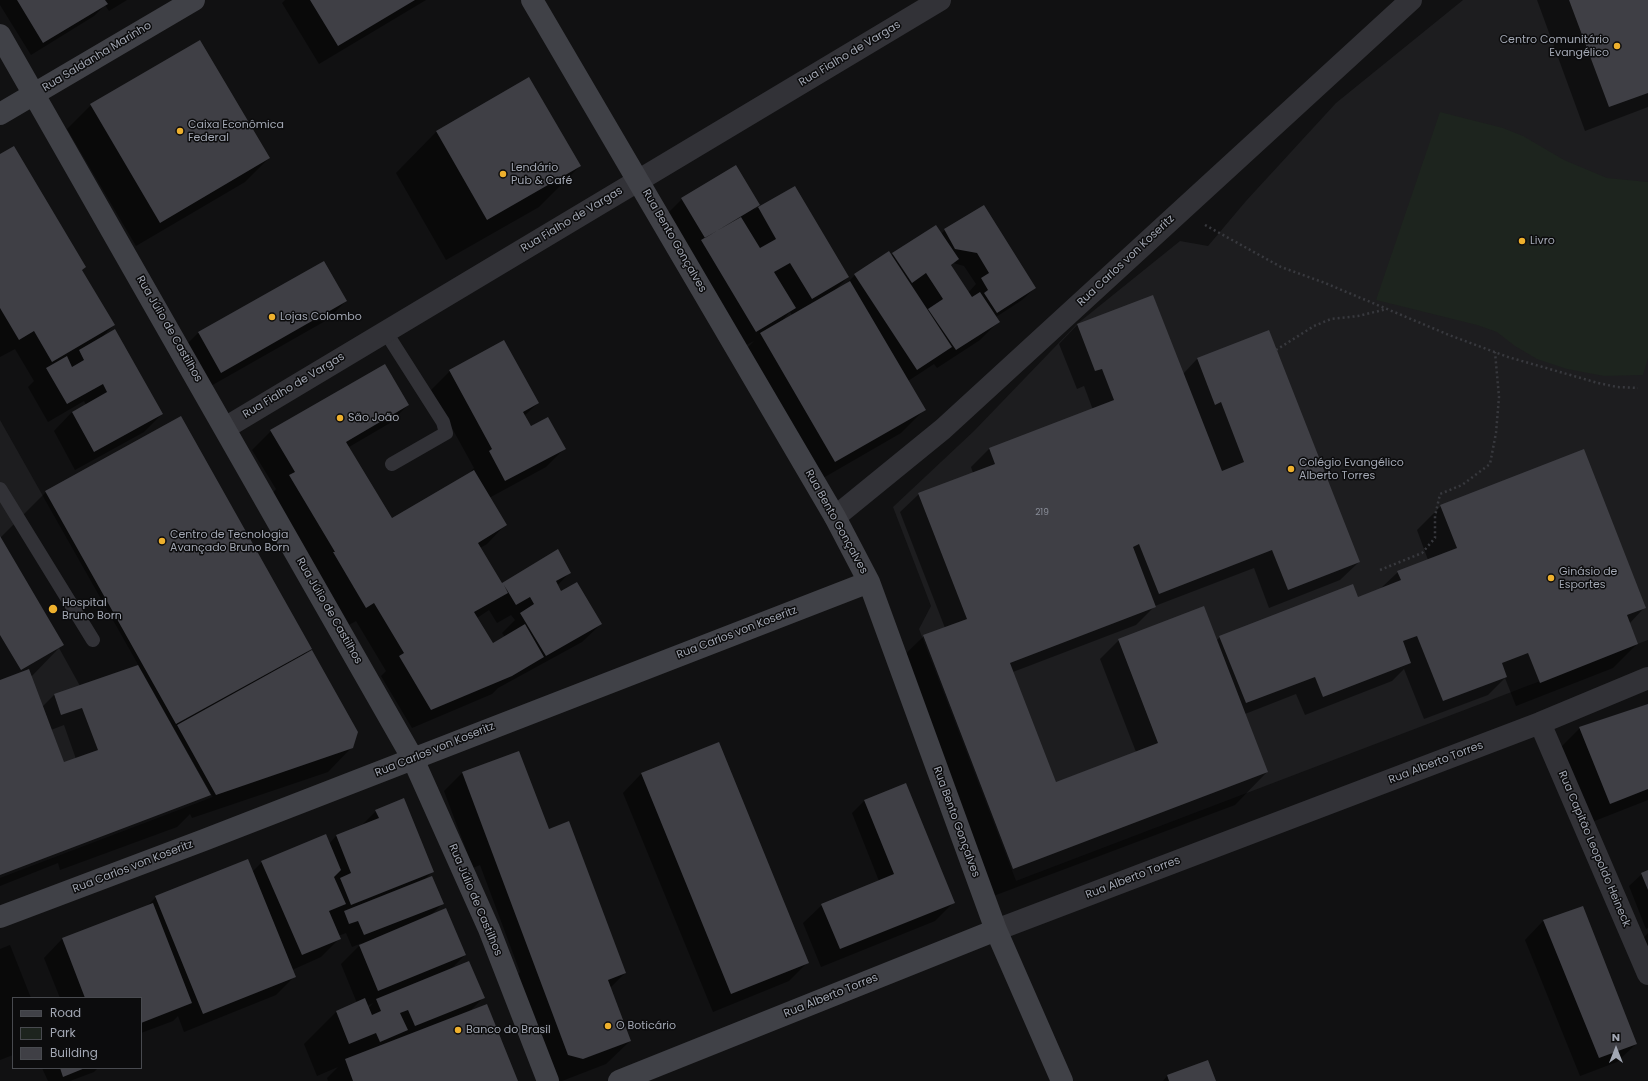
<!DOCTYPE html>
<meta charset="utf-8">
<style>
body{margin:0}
#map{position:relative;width:1648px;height:1081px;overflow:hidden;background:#111112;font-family:Poppins,sans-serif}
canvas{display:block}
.legend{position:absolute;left:12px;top:997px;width:130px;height:72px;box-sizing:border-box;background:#0c0c0d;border:1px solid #484a4f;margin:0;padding:5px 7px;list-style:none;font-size:12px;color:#a2a7b3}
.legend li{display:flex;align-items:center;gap:8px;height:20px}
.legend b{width:20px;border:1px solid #484a4f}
.north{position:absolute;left:1596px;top:1029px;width:40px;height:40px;-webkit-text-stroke:3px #0c0c0d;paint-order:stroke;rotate:0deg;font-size:11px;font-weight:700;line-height:16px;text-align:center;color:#a2a7b3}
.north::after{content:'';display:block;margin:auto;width:14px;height:18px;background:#a2a7b3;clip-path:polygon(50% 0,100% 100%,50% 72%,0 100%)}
</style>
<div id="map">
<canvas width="1648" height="1081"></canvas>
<ul class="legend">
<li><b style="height:5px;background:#404147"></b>Road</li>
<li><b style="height:11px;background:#1d241e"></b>Park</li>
<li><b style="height:11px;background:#3f3f45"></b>Building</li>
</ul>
<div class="north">N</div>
</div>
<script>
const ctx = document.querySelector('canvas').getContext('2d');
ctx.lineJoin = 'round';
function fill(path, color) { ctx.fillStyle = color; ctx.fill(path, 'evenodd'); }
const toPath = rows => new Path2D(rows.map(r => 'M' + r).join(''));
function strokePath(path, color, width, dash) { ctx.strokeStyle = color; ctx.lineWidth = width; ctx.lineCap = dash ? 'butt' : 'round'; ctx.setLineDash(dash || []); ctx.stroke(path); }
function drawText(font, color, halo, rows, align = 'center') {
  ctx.font = font + ' Poppins,sans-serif'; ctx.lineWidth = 3; ctx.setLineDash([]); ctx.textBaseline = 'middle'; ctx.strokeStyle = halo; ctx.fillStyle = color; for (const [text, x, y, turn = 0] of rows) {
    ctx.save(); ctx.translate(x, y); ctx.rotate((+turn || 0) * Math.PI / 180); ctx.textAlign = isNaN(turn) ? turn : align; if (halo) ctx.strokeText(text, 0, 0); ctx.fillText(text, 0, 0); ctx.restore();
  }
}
fill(toPath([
 [1463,0,1648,0,1648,640,1016,881,919,629,931,606,893,507,974,431,1077,324,1180,241,1208,246,1246,201,1336,103],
 [0,420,213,797,0,878]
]), '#1d1d1f');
fill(toPath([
 [1440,112,1503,128,1523,136,1564,160,1607,178,1648,182,1648,358,1643,375,1604,376,1567,369,1537,359,1515,346,1497,332,1477,325,1376,300]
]), '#1d241e');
fill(toPath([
 [0,0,127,0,109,11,105,5,94,16,31,55,0,5],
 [285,0,426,0,319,64,282,3],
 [1537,0,1648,0,1648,107,1585,131],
 [529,79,580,166,539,207,446,260,396,173,436,132],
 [91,105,269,158,245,182,136,246,67,129],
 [0,155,82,270,114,325,103,336,162,414,144,432,75,470,54,431,72,412,86,405,84,401,48,422,28,387,34,381,15,349,0,357],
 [794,187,848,277,835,290,845,285,855,275,891,256,936,226,941,234,945,230,1035,288,1022,300,996,317,999,321,980,340,937,368,934,364,908,381,925,409,901,433,811,485,737,358,754,341,737,350,658,223,682,199,759,204,754,210],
 [953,263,964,266,976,284,968,293,951,266],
 [790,312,792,315,782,321],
 [1153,296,1183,374,1197,359,1269,332,1359,562,1340,580,1269,608,1254,568,1155,606,1136,625,1013,672,1055,783,1136,752,1100,659,1119,640,1217,640,1220,637,1357,598,1380,589,1398,572,1428,560,1417,530,1441,506,1645,607,1629,624,1637,644,1613,668,1516,706,1505,678,1488,695,1424,719,1404,669,1392,681,1305,715,1296,694,1245,714,1267,772,1235,805,980,901,891,668,924,636,945,628,900,512,919,494,973,473,971,467,989,449,1093,410,1084,386,1077,389,1059,344,1077,325],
 [346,301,327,320,202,391,180,351,198,333],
 [450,371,538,403,524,416,530,427,564,449,546,467,489,498,505,525,487,544,480,548,501,584,570,572,557,586,561,593,601,624,582,642,498,688,492,694,412,728,381,676,386,671,356,621,347,626,272,494,276,489,252,450,271,431,408,405,390,423,349,447,391,520,472,473,471,471,474,468,431,390],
 [489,610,497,623,511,615,515,620,502,633,505,637,492,645,477,618],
 [46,492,310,649,304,655,352,747,328,772,192,818,190,814,177,827,60,870,58,863,0,886,0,538],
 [59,648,80,686,54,695,42,707,31,677],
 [64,725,76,759,63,763,51,730],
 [1648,705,1648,800,1592,822,1561,747,1580,728],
 [718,743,808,962,789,981,713,1012,623,793,641,774],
 [462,773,548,828,625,973,610,988,630,1041,606,1064,562,1081,553,1081,509,984,520,972,480,865,473,868,444,791],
 [906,784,954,902,935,921,821,967,803,923,822,905,879,881,852,813,864,801],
 [376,811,433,871,424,880,443,903,430,916,465,955,450,970,483,998,469,1012,517,1081,328,1081,327,1078,338,1067,317,1076,304,1044,336,1012,357,1003,341,964,362,943,352,947,346,933,338,936,339,939,321,957,292,970,295,976,276,995,184,1032,178,1016,173,1021,141,1033,141,998,60,998,44,958,62,939,147,906,156,897,252,872,262,862,329,844,336,836,360,827],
 [373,1003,368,1009,367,1006],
 [1648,871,1648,928,1646,929,1629,886,1642,874],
 [1582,907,1636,1044,1617,1062,1580,1076,1525,940,1543,921],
 [1648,933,1648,968,1638,944],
 [10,945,31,998,13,998,13,1055,0,1060,0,949],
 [42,1068,98,1068,94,1072,70,1081,48,1081],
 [1167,1076,1215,1081,1163,1081]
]), '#0007');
fill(toPath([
 [17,0,105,0,108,4,43,43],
 [310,0,415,0,338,46],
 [1569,0,1648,0,1648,93,1609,107],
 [200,40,270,158,160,223,90,104],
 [529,77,581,166,487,220,436,131],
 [14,146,86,267,82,270,115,325,52,362,34,331,19,340,0,308,0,154],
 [736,165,760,205,705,238,681,198],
 [795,186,849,277,812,299,790,263,774,272,796,308,756,332,701,240,741,217,760,248,776,239,758,207],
 [984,205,1036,288,997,313,984,293,988,290,981,278,989,273,977,253,955,249,944,229],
 [936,225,959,259,951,265,972,297,980,292,1000,322,956,350,928,309,943,299,926,273,912,283,892,253],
 [889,251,952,347,917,370,854,274],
 [324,261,347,301,221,373,198,332],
 [850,281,926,410,835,462,760,333],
 [1153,295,1222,471,1244,462,1221,402,1215,405,1197,358,1269,330,1360,562,1288,590,1272,550,1159,594,1139,544,1133,547,1156,607,1010,663,1056,782,1158,743,1118,639,1204,606,1268,772,1013,869,923,635,967,619,918,493,995,464,989,448,1114,400,1102,369,1095,371,1077,324],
 [115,329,163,414,94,452,72,412,107,392,103,384,67,404,46,368,67,356,72,367,84,360,79,350],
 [504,340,539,403,523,412,531,426,548,417,566,449,505,481,489,451,492,449,449,370],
 [385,364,409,405,346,442,392,518,474,470,507,525,478,543,502,583,558,549,571,573,556,581,561,591,577,582,602,624,546,656,520,613,534,604,530,597,516,605,504,585,508,593,474,612,493,643,525,624,544,657,512,676,431,710,399,656,404,653,374,603,366,608,333,552,335,552,289,475,295,472,270,430],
 [181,416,312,649,176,724,45,491],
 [1584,449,1646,608,1627,615,1638,644,1540,683,1528,653,1502,663,1507,677,1443,701,1417,636,1403,641,1411,663,1323,697,1315,677,1246,703,1219,636,1353,584,1358,597,1401,580,1397,571,1457,548,1440,505],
 [0,536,64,645,21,670,0,635],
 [312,650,358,732,353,748,216,795,177,725],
 [138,665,211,795,0,875,0,680,29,669,64,762,98,750,82,708,61,715,54,694],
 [1648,704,1648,789,1610,804,1579,727],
 [719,742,809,963,731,994,641,773],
 [519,751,549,829,569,821,626,973,608,980,631,1041,583,1059,568,1055,462,772],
 [906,783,955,903,840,949,821,904,894,874,864,800],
 [404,798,434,872,351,905,340,878,351,873,336,835,379,818,375,810],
 [326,834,341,870,334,877,346,904,329,911,341,939,302,955,261,861],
 [248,859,296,977,203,1014,155,896],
 [1648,870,1648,890,1641,873],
 [432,876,444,904,364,935,358,921,349,924,344,911],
 [153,903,192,1003,141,1023,141,998,85,998,62,938],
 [1583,906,1637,1044,1599,1058,1543,920],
 [446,908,466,955,378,991,359,945],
 [469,961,485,998,415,1026,408,1010,400,1013,408,1030,380,1042,376,1033,349,1044,336,1011,365,998,372,1015,381,1011,376,999],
 [487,1004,518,1081,353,1081,345,1059],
 [1208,1060,1216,1081,1169,1081,1167,1075],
 [60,1068,85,1068,63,1077]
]), '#3f3f45');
strokePath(toPath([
 [1205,225,1281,267,1325,283,1449,335,1508,357,1598,383,1617,387,1638,388],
 [1276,350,1314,326,1331,319,1358,316,1387,309],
 [1380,570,1422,553,1435,538,1435,516,1440,494,1462,485,1490,464,1496,433,1499,397,1495,352]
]), '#38393e', 2.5, [2, 3]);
strokePath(toPath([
 [385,331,443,422,446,433,392,464],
 [0,489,93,640]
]), '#323237', 14);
strokePath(toPath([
 [225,428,940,0],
 [835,517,943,429,1411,0],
 [1540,723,1648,974],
 [996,930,1540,723,1648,678]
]), '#323237', 22);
strokePath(toPath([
 [532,0,835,517,869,582,996,930,1062,1081],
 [0,35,413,759,489,929,548,1081],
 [0,114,194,0],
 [0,917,204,840,869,582],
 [619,1081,996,930]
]), '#404147', 22);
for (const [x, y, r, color] of [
 [1617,46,4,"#eeb02d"],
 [180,131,4,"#eeb02d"],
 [503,174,4,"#eeb02d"],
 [1522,241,4,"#eeb02d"],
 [272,317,4,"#eeb02d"],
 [340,418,4,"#eeb02d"],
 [1291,469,4,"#eeb02d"],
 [162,541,4,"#eeb02d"],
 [1551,578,4,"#eeb02d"],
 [53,609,5,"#eeb02d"],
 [608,1026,4,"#eeb02d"],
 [458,1030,4,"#eeb02d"]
]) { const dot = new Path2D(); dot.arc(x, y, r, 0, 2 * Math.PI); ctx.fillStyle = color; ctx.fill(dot); strokePath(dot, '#0c0c0d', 1.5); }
drawText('9px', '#898d98', null, [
 ["219",1042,513]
]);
drawText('11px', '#a2a7b3', '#0c0c0d', [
 ["Centro Comunitário",1609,40,"right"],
 ["Evangélico",1609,53,"right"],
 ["Caixa Econômica",188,125],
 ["Federal",188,138],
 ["Lendário",511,168],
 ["Pub & Café",511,181],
 ["Livro",1530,241],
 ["Lojas Colombo",280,317],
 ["São João",348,418],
 ["Colégio Evangélico",1299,463],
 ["Alberto Torres",1299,476],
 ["Centro de Tecnologia",170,535],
 ["Avançado Bruno Born",170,548],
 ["Ginásio de",1559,572],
 ["Esportes",1559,585],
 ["Hospital",62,603],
 ["Bruno Born",62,616],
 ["O Boticário",616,1026],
 ["Banco do Brasil",466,1030]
], 'left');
drawText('11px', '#a2a7b3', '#0c0c0d', [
 ["Rua Fialho de Vargas",850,54,-31],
 ["Rua Saldanha Marinho",97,57,-31],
 ["Rua Fialho de Vargas",572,220,-31],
 ["Rua Bento Gonçalves",674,241,60],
 ["Rua Carlos von Koseritz",1126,261,-43],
 ["Rua Júlio de Castilhos",169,329,60],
 ["Rua Fialho de Vargas",294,386,-31],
 ["Rua Bento Gonçalves",836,522,61],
 ["Rua Júlio de Castilhos",329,611,60],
 ["Rua Carlos von Koseritz",737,633,-21],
 ["Rua Carlos von Koseritz",435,750,-22],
 ["Rua Alberto Torres",1436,763,-21],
 ["Rua Bento Gonçalves",956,822,70],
 ["Rua Capitão Leopoldo Heineck",1594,849,67],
 ["Rua Carlos von Koseritz",133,867,-21],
 ["Rua Alberto Torres",1133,878,-21],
 ["Rua Júlio de Castilhos",475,900,67],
 ["Rua Alberto Torres",831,996,-22]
]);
</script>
